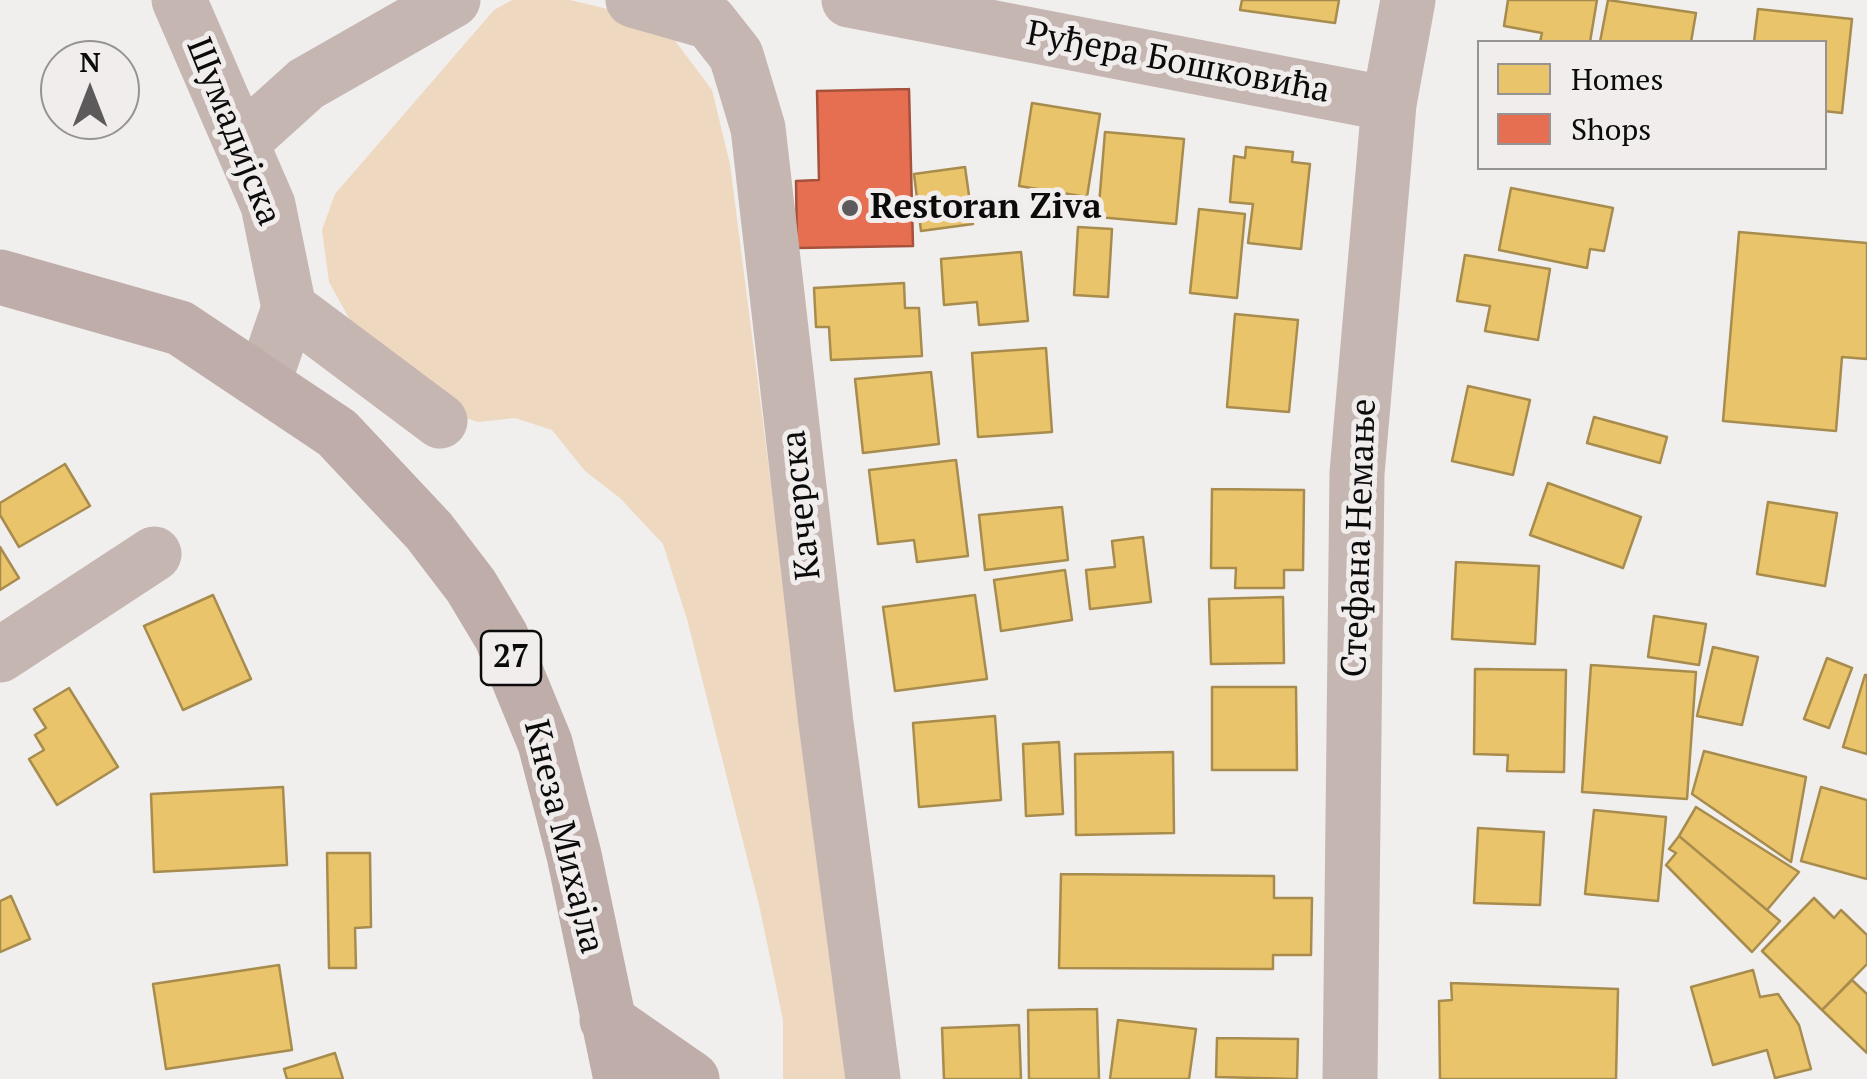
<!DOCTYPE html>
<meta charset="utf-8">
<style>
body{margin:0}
#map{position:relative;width:1867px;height:1079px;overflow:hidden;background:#f1eeee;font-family:"PT Serif",serif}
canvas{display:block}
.legend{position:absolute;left:1477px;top:40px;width:350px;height:130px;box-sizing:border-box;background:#f2eded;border:2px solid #969393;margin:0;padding:12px 18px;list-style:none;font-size:30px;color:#0c0b0b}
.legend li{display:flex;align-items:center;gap:20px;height:50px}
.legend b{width:50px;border:2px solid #969393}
.north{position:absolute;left:40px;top:40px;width:100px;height:100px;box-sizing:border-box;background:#f2eded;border:2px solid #969393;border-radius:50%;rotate:0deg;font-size:28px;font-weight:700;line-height:40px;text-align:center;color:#0c0b0b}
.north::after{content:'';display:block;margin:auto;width:35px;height:45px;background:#5c5a5a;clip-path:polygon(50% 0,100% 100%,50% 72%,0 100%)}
</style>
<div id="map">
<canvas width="1867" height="1079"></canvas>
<ul class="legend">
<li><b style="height:28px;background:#e9c46a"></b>Homes</li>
<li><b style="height:28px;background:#e76f51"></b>Shops</li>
</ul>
<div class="north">N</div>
</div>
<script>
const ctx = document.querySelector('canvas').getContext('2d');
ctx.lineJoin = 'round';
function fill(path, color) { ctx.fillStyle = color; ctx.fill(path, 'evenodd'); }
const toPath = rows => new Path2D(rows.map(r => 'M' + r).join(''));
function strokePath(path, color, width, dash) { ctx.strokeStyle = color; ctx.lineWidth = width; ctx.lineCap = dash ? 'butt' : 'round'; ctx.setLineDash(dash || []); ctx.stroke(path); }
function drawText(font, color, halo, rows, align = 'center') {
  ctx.font = font + ' "PT Serif",serif'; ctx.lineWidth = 10; ctx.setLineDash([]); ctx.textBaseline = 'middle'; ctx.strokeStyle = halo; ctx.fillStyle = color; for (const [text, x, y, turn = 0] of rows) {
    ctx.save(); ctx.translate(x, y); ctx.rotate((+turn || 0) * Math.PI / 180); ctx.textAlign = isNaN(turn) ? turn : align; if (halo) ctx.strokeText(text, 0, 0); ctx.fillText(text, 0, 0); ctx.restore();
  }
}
fill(toPath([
 [512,0,570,0,620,12,670,34,712,90,730,164,847,1079,783,1079,783,1020,760,909,687,619,663,544,620,498,585,471,552,430,515,418,478,422,445,411,355,329,329,282,322,230,335,194,494,10]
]), '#eed8c0');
const homes = toPath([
 [1242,0,1339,0,1335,23,1240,10,1242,0],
 [1508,0,1597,0,1590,42,1540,42,1542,33,1504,26,1508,0],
 [1608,0,1696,13,1691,42,1600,42,1608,0],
 [1758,9,1852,19,1842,113,1824,111,1824,42,1754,42,1758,9],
 [1032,103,1100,114,1087,197,1019,186,1032,103],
 [1105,132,1184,139,1176,224,1098,217,1105,132],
 [1246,147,1293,152,1292,162,1310,164,1301,249,1248,243,1253,204,1230,202,1234,156,1245,158,1246,147],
 [965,167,973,224,921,231,914,174,965,167],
 [1511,188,1613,208,1604,251,1590,249,1587,268,1499,250,1511,188],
 [1199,209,1245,214,1237,298,1190,293,1199,209],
 [1078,227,1112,229,1108,297,1074,295,1078,227],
 [1739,232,1867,243,1867,359,1842,357,1836,431,1723,421,1739,232],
 [1021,252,1028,321,979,325,977,302,944,305,941,259,1021,252],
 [1465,255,1550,269,1538,340,1485,331,1490,306,1457,301,1465,255],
 [904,283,905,308,919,308,922,356,831,360,829,327,816,327,814,288,904,283],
 [1235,314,1298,320,1289,412,1227,407,1235,314],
 [1046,348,1052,432,978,437,972,353,1046,348],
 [931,372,939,444,863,453,855,379,931,372],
 [1468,386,1530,400,1513,475,1452,461,1468,386],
 [1594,417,1667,437,1660,463,1587,443,1594,417],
 [956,460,968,556,917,562,914,540,878,544,869,470,956,460],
 [65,464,90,506,19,547,0,515,0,503,65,464],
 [1548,483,1641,517,1623,568,1530,535,1548,483],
 [1212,489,1304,490,1303,570,1284,570,1284,588,1235,588,1236,568,1211,568,1212,489],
 [1768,502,1837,513,1825,586,1757,574,1768,502],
 [1062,507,1068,560,985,570,979,515,1062,507],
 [1143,537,1151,602,1090,609,1086,570,1115,567,1112,541,1143,537],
 [0,547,19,578,0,590,0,547],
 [1456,562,1539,566,1535,644,1452,639,1456,562],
 [1065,570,1072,620,1001,631,994,580,1065,570],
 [213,595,251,679,183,710,144,626,213,595],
 [975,595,987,679,895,691,883,607,975,595],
 [1283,597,1284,663,1211,664,1209,599,1283,597],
 [1654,616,1706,624,1699,665,1648,657,1654,616],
 [1713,647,1758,657,1742,725,1697,716,1713,647],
 [1827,658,1852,668,1829,728,1804,719,1827,658],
 [1591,665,1696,672,1687,799,1582,792,1591,665],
 [1475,669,1566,670,1564,772,1507,771,1508,755,1474,754,1475,669],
 [1865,675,1867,675,1867,754,1843,747,1865,675],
 [1212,687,1296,687,1297,770,1212,770,1212,687],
 [69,688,118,767,57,805,29,759,44,750,35,735,46,728,34,709,69,688],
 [995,716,1001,800,919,807,913,723,995,716],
 [1059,742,1063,814,1026,816,1023,744,1059,742],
 [1704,751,1806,777,1791,862,1692,794,1704,751],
 [1173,752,1174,833,1076,835,1075,754,1173,752],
 [283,787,287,865,154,872,151,794,283,787],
 [1821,787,1867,800,1867,879,1801,861,1821,787],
 [1696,807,1799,872,1767,910,1679,836,1696,807],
 [1594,810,1666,817,1658,901,1585,894,1594,810],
 [1478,828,1544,832,1540,905,1474,903,1478,828],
 [1679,836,1780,921,1752,952,1666,865,1676,853,1669,849,1679,836],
 [327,853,370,853,371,927,355,928,356,968,329,968,327,853],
 [1061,874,1274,876,1274,898,1312,898,1311,955,1273,955,1273,969,1059,968,1061,874],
 [11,896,30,939,0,952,0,901,11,896],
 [1814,898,1834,918,1841,910,1867,935,1867,964,1822,1010,1762,951,1814,898],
 [279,965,292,1050,166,1069,153,984,279,965],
 [1753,970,1760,997,1778,994,1799,1025,1811,1069,1775,1078,1767,1050,1713,1065,1691,987,1753,970],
 [1852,980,1867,994,1867,1053,1822,1010,1852,980],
 [1451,983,1618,989,1616,1079,1440,1079,1439,1001,1452,1000,1451,983],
 [1097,1009,1099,1079,1029,1079,1028,1010,1097,1009],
 [1118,1020,1196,1029,1189,1079,1110,1079,1118,1020],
 [1019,1025,1021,1079,944,1079,942,1028,1019,1025],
 [1217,1038,1298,1039,1297,1079,1216,1077,1217,1038],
 [335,1053,343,1079,287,1079,284,1069,335,1053]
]);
fill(homes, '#e9c46a');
strokePath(homes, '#a78c4e', 2.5);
const shops = toPath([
 [909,89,913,246,797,248,796,181,819,180,817,91,909,89]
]);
fill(shops, '#e76f51');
strokePath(shops, '#a5513c', 2.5);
strokePath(toPath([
 [179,0,268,205,289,308,264,381],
 [633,0,710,22,736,55,758,128,826,723,873,1079],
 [849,0,1389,104],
 [243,141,306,84,453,0],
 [289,308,440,421],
 [0,655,154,554],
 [1350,1079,1357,473,1389,104,1408,0]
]), '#c5b6b1', 55);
strokePath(toPath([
 [0,277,180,328,337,433,429,531,471,586,501,636,545,743,574,855,621,1079],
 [607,1020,692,1079]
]), '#beada8', 55);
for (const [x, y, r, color] of [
 [850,208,10,"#5c5a5a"]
]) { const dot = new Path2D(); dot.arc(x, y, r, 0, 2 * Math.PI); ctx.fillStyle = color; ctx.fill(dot); strokePath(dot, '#f2eded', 4); }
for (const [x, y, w] of [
 [511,658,60]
]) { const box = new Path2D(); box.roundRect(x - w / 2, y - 27, w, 54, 8); ctx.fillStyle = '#f2eded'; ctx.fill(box); strokePath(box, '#0c0b0b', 2.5); }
drawText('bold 32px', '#0c0b0b', null, [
 ["27",511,658]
]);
drawText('35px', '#0c0b0b', '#f2eded', [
 ["Руђера Бошковића",1178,63,11],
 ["Шумадијска",233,132,68],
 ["Качерска",802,505,-96],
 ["Стефана Немање",1360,538,-88],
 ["Кнеза Михајла",563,837,76]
]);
drawText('bold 35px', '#0c0b0b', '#f2eded', [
 ["Restoran Ziva",870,208]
], 'left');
</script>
